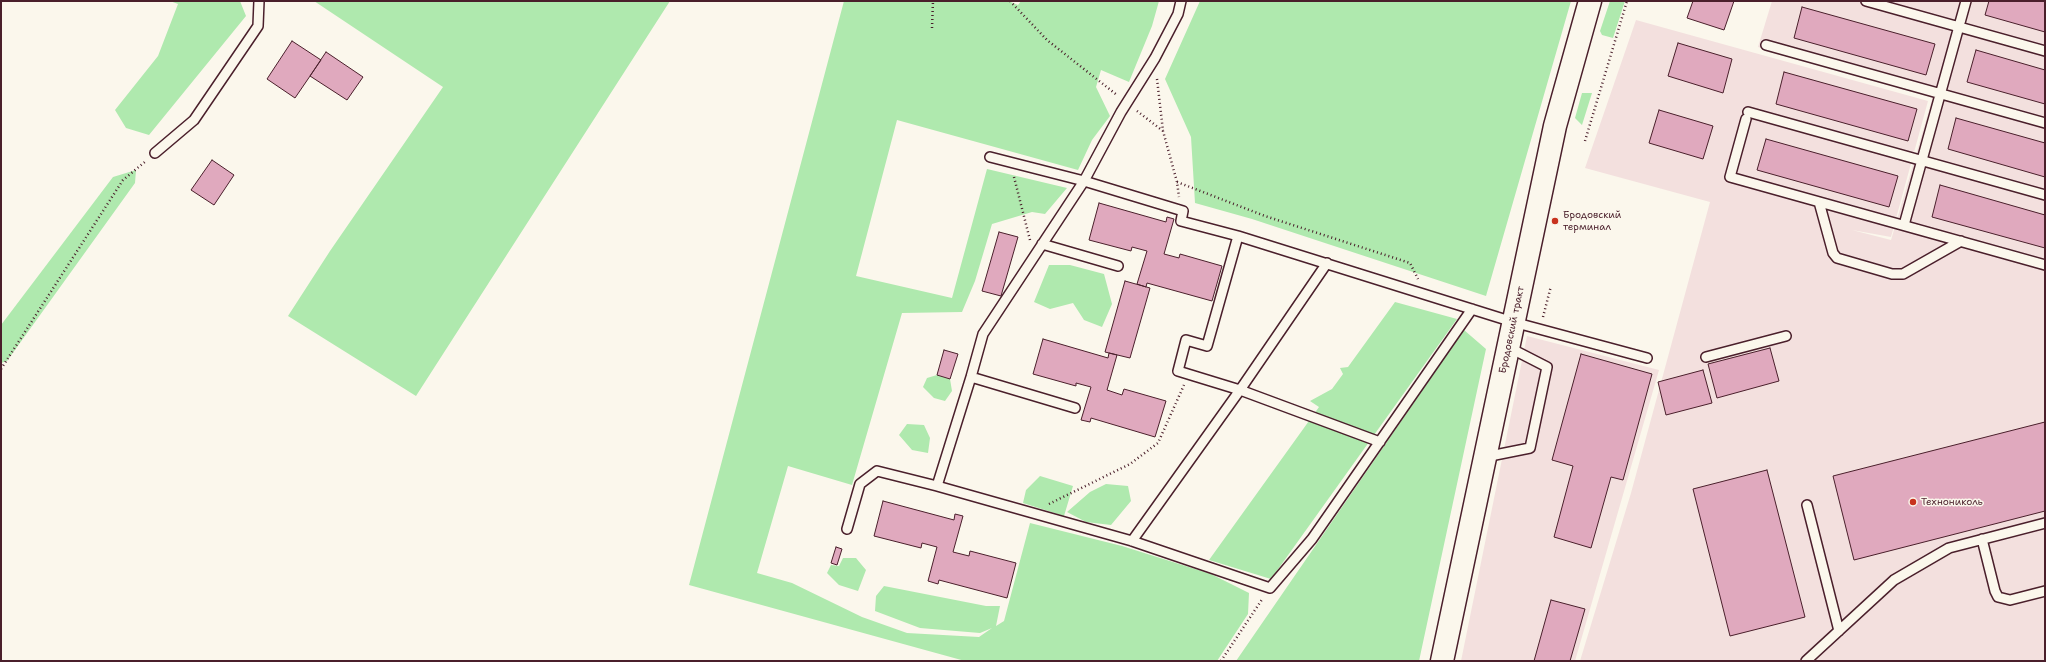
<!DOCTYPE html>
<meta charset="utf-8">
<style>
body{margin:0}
#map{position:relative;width:2046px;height:662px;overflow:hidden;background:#fbf7ec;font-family:"Shantell Sans",sans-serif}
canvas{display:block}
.frame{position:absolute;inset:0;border:2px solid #4a1f2b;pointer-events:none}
</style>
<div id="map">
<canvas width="2046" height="662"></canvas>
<div class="frame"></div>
</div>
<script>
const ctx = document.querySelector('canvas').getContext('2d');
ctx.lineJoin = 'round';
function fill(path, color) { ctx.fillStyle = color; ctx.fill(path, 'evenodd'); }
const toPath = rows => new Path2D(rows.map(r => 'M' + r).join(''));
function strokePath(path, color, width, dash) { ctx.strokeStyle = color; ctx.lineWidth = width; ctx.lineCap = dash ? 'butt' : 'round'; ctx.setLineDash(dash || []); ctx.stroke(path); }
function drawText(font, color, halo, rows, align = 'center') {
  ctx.font = font + ' "Shantell Sans",sans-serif'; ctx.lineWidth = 3; ctx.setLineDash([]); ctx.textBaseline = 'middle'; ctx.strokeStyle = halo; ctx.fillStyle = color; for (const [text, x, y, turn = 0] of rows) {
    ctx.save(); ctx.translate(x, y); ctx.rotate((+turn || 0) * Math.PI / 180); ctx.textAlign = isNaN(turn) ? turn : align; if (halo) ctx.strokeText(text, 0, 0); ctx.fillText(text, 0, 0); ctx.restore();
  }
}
fill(toPath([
 [1772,1,2045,1,2045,661,1580,661,1631,493,1710,202,1585,168,1636,20,1928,101,1891,237,1852,230,1891,240,1933,96,1758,47],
 [1527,336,1659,370,1575,661,1461,661]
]), '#f3e0de');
fill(toPath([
 [170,1,240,1,246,16,149,135,126,128,115,110,158,56,178,4],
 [314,1,670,1,416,396,288,316,330,251,443,87],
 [844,1,1008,1,1018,5,1021,1,1159,1,1152,26,1129,82,1101,70,1096,87,1110,116,1092,140,1078,170,897,120,856,276,952,298,987,169,1067,188,1045,214,1032,212,992,224,975,281,962,312,902,313,852,485,788,466,757,573,792,583,862,617,907,633,979,637,992,628,980,633,920,628,875,611,876,596,884,586,986,606,1000,606,996,626,1004,621,1030,523,1122,546,1211,574,1249,593,1248,614,1217,661,965,661,689,585],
 [1200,1,1571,1,1486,296,1252,219,1195,203,1191,137,1165,79],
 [1610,1,1625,1,1613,38,1602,35,1600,31],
 [1582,93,1592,93,1582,125,1575,118],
 [136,170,135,183,7,361,1,363,1,325,113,177],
 [1049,265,1070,265,1104,274,1112,304,1102,327,1084,320,1073,303,1050,309,1034,302],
 [1395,302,1457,319,1271,579,1209,560,1319,407,1310,401,1332,389,1343,374,1340,368,1348,367],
 [1464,330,1486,349,1419,661,1236,661],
 [937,375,950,379,952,391,945,401,934,398,923,387,927,378],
 [907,424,924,425,930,438,928,453,912,450,899,435],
 [1040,476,1073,486,1064,516,1023,503,1026,490],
 [1106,484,1128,486,1131,501,1111,525,1086,522,1067,512,1090,492],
 [843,558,856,558,866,570,858,591,839,585,827,573,831,565,839,566]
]), '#afe9ae');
const building = toPath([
 [1693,1,1734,1,1724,30,1687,18,1693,1],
 [1989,1,2045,1,2045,32,1985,15,1989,1],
 [1802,7,1935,44,1926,75,1794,38,1802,7],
 [292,41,321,60,295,98,267,79,292,41],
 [1678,43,1732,59,1723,93,1668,76,1678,43],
 [1976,50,2045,70,2045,104,1967,82,1976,50],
 [326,52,363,77,347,100,310,76,326,52],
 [1784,72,1917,109,1908,141,1776,104,1784,72],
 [1659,110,1713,126,1703,159,1649,143,1659,110],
 [1956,118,2045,143,2045,177,1948,149,1956,118],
 [1766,139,1898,176,1889,207,1757,170,1766,139],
 [212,160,234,175,214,205,191,190,212,160],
 [1940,185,2045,215,2045,248,1932,217,1940,185],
 [1099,203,1166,222,1167,217,1174,219,1164,254,1179,258,1180,254,1222,266,1212,301,1147,283,1146,287,1137,284,1147,251,1132,247,1131,251,1089,240,1099,203],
 [999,232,1018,237,1001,296,982,291,999,232],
 [1125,281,1150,288,1130,358,1105,352,1125,281],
 [1043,339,1108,358,1109,353,1117,355,1107,390,1122,395,1124,389,1166,401,1155,437,1091,418,1090,422,1081,420,1091,387,1076,383,1076,386,1033,374,1043,339],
 [1770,348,1779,381,1717,398,1708,364,1770,348],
 [944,350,958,354,950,379,937,375,944,350],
 [1581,354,1652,374,1623,480,1611,477,1591,548,1554,537,1573,466,1552,460,1581,354],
 [1703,370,1712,403,1666,415,1658,382,1703,370],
 [2045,422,2045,511,1854,560,1833,476,2045,422],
 [1767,470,1805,617,1730,636,1693,489,1767,470],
 [883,501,954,520,955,514,963,516,953,552,969,556,970,551,1016,563,1007,598,939,580,938,584,928,581,937,547,922,543,921,548,874,536,883,501],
 [836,547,842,549,837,565,831,563,836,547],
 [1551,600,1585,609,1570,661,1534,661,1551,600]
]);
fill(building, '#e0a9be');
strokePath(building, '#4a1f2b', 1);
const service = toPath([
 [1181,1,1178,14,1155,58,1121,112,1084,181,983,334,971,377,937,486,1132,541,1270,588,1312,539,1472,309],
 [1866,1,2045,51],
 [1766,45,2045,123],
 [1748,112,2045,195],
 [1746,119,1730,177,2045,265],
 [155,153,194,120,258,26,259,1],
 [990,157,1084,181,1183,211,1181,221,1238,236],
 [1819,202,1833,253,1837,258,1892,274,1903,274,1961,241],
 [1904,225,1966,1],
 [1042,244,1118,266],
 [1706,357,1786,336],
 [971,377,1075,408],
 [1380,442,1240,390,1178,371,1186,340,1207,346,1238,236,1513,322,1647,358],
 [1485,457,1530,448,1547,367,1508,347],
 [1807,505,1839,631],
 [847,529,860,484,877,471,937,486],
 [1982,539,1995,591,1998,597,2010,600,2045,591],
 [1132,541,1240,390,1327,263],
 [1806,661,1894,580,1949,548,2045,523]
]);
const tertiary = toPath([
 [1442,661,1555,126,1590,1]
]);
strokePath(service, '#4a1f2b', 12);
strokePath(tertiary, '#4a1f2b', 25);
strokePath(toPath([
 [1010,1,1047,40,1117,95],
 [932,28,933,1],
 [1157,79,1163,131,1177,182,1179,197],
 [1137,111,1163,131],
 [1585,141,1627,1],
 [1014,177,1030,240],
 [1177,182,1265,216,1410,263,1418,279],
 [1543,317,1551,286],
 [1,369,123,180,146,161],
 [1049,504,1130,464,1158,443,1184,385],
 [1221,661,1263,598]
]), '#4a1f2b', 2.5, [1, 3]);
strokePath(service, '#fbf7ec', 9);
strokePath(tertiary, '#fbf7ec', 22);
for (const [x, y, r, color] of [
 [1555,221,4,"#c8321e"],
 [1913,502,4,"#c8321e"]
]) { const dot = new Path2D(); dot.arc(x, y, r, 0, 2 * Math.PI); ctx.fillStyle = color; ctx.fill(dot); strokePath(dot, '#fbf7ec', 1.5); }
drawText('10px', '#4a1f2b', '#fbf7ec', [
 ["Бродовский",1563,215],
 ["терминал",1563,227],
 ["Технониколь",1921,502]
], 'left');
drawText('10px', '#4a1f2b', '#fbf7ec', [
 ["Бродовский тракт",1512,330,-78]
]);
</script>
